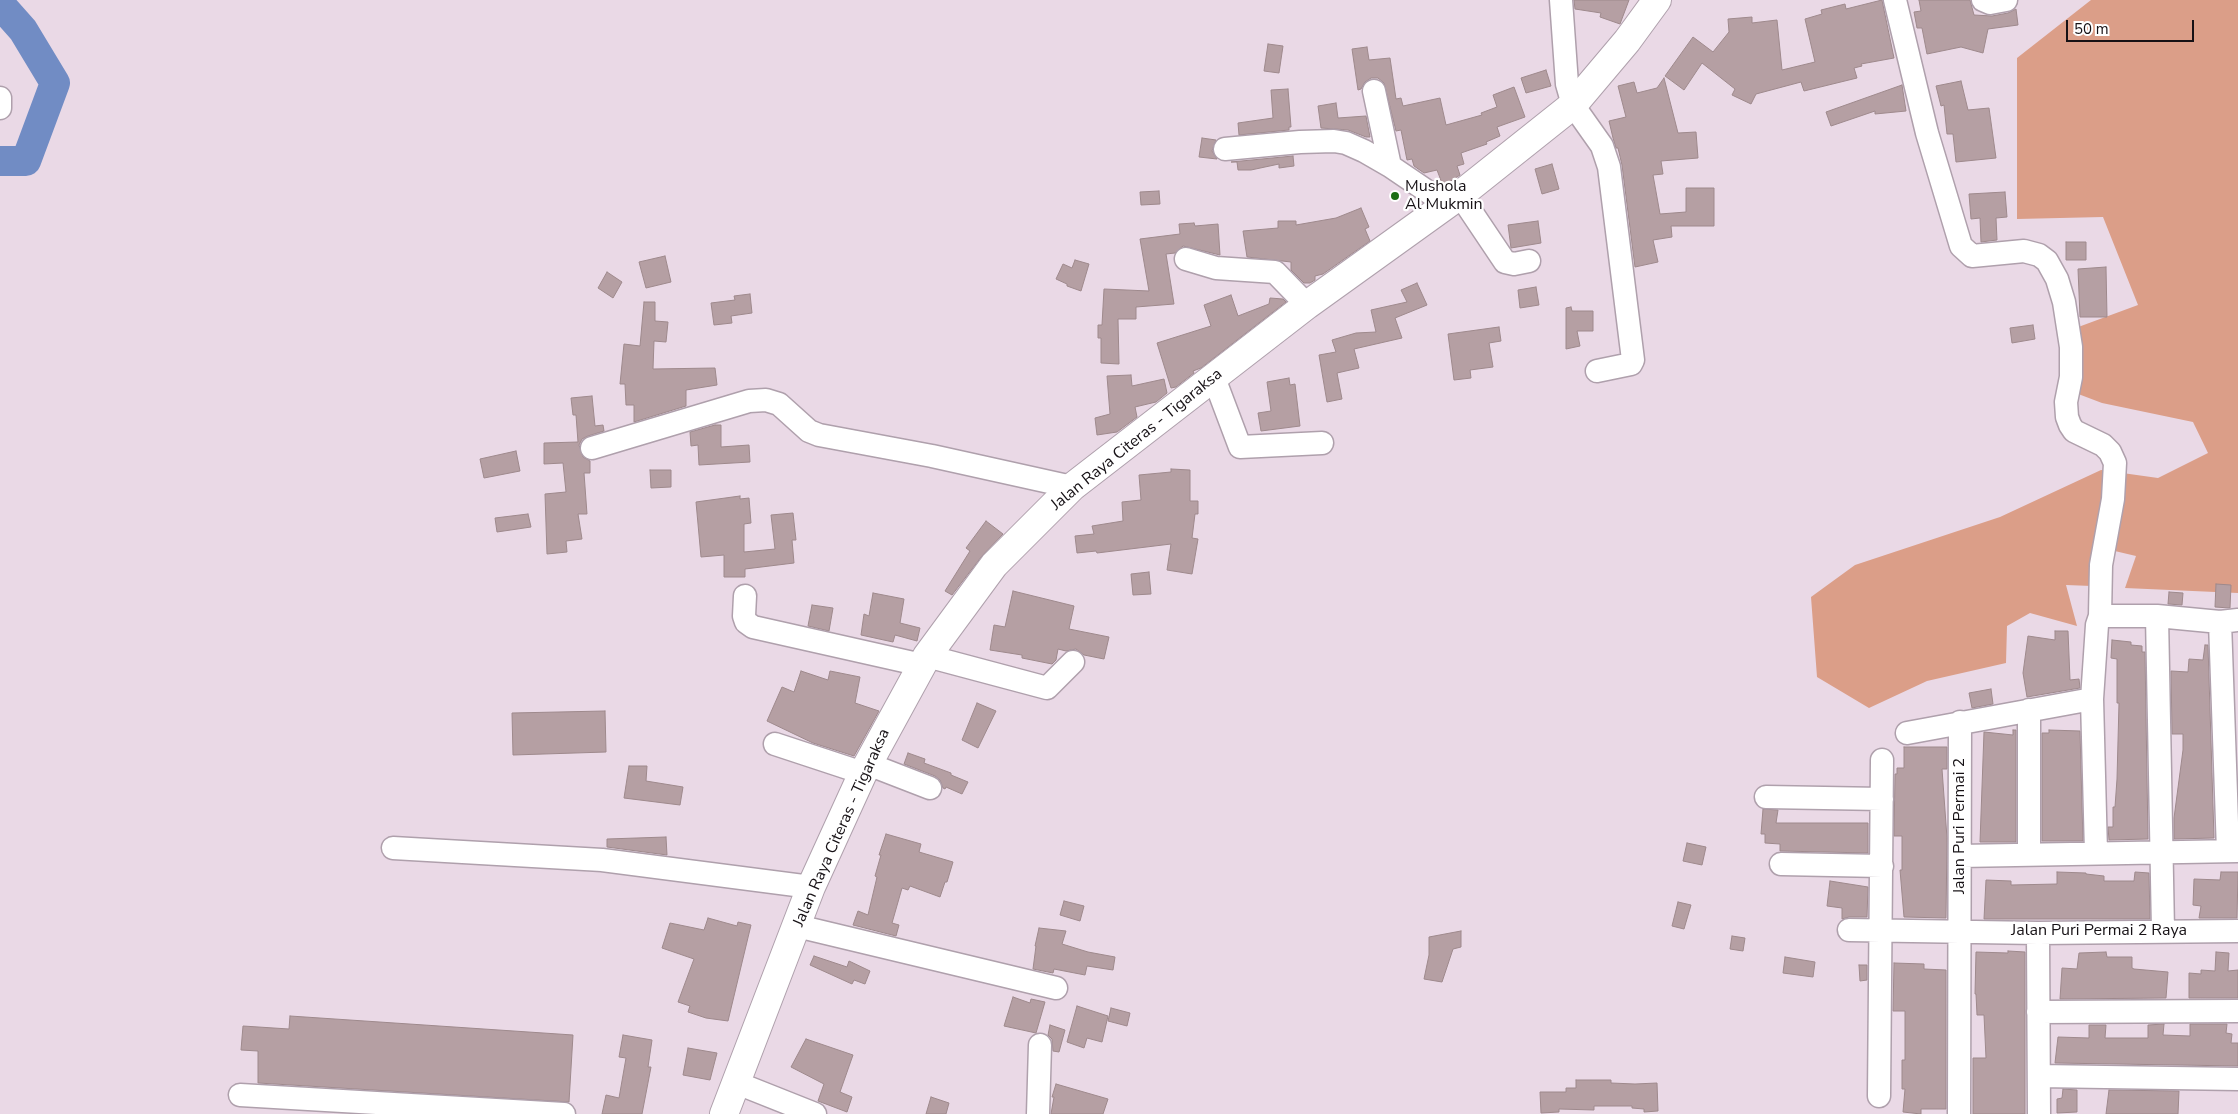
<!DOCTYPE html>
<style>
body{margin:0}
#map{position:relative;width:2238px;height:1114px;overflow:hidden;background:#ead9e6;font-family:"Nunito Sans",sans-serif}
canvas{display:block}
.scale{position:absolute;left:2066px;top:20px;width:128px;height:22px;box-sizing:border-box;border:2px solid #161115;border-top:0;padding-left:6px;font-size:15px;line-height:18px;white-space:nowrap;color:#161115;-webkit-text-stroke:4px #fff;paint-order:stroke}
</style>
<div id="map">
<canvas width="2238" height="1114"></canvas>
<div class="scale">50 m</div>
</div>
<script>
const ctx = document.querySelector('canvas').getContext('2d');
ctx.lineJoin = 'round';
function fill(path, color) { ctx.fillStyle = color; ctx.fill(path, 'evenodd'); }
const toPath = rows => new Path2D(rows.map(r => 'M' + r).join(''));
function strokePath(path, color, width, dash) { ctx.strokeStyle = color; ctx.lineWidth = width; ctx.lineCap = dash ? 'butt' : 'round'; ctx.setLineDash(dash || []); ctx.stroke(path); }
function drawText(font, color, halo, rows, align = 'center') {
  ctx.font = font + ' "Nunito Sans",sans-serif'; ctx.lineWidth = 4.5; ctx.setLineDash([]); ctx.textBaseline = 'middle'; ctx.strokeStyle = halo; ctx.fillStyle = color; for (const [text, x, y, turn = 0] of rows) {
    ctx.save(); ctx.translate(x, y); ctx.rotate((+turn || 0) * Math.PI / 180); ctx.textAlign = isNaN(turn) ? turn : align; if (halo) ctx.strokeText(text, 0, 0); ctx.fillText(text, 0, 0); ctx.restore();
  }
}
fill(toPath([
 [2091,0,2238,0,2238,593,2125,588,2136,556,2102,548,2092,586,2066,585,2077,626,2030,613,2007,626,2006,663,1927,681,1869,708,1817,677,1811,597,1855,565,2000,517,2101,470,2158,478,2208,453,2193,422,2102,403,2073,392,2062,333,2138,305,2103,217,2017,219,2017,58]
]), '#db9e88');
strokePath(toPath([
 [0,4,23,30,55,83,26,161,0,161]
]), '#718cc4', 30);
const building = toPath([
 [1574,0,1629,0,1620,24,1600,17,1601,13,1575,9,1574,0],
 [1882,0,1894,58,1861,64,1862,66,1854,68,1857,78,1804,91,1801,82,1756,94,1751,104,1732,95,1735,89,1702,63,1684,90,1665,76,1693,37,1713,52,1729,32,1728,19,1752,17,1752,23,1777,20,1782,70,1815,62,1805,19,1822,14,1821,10,1845,4,1846,9,1882,0],
 [1919,0,1970,0,1974,15,1992,16,2008,13,2016,9,2018,25,1988,29,1983,53,1961,47,1927,54,1922,28,1917,28,1914,12,1921,11,1919,0],
 [1268,44,1283,46,1279,73,1264,71,1268,44],
 [1367,47,1369,60,1390,58,1396,99,1401,98,1403,106,1440,98,1446,125,1482,115,1481,113,1497,107,1493,95,1514,87,1525,117,1497,127,1500,136,1486,142,1487,144,1461,153,1464,164,1457,166,1460,175,1443,186,1437,170,1424,173,1414,166,1412,159,1407,160,1401,130,1396,131,1384,83,1378,78,1371,78,1365,82,1361,89,1358,90,1352,49,1367,47],
 [1546,70,1551,86,1526,93,1521,78,1546,70],
 [1664,78,1678,133,1696,132,1698,158,1661,161,1663,174,1653,175,1660,214,1686,212,1686,188,1714,188,1714,226,1671,226,1672,237,1653,240,1658,262,1635,267,1622,165,1618,148,1616,148,1613,138,1609,121,1626,117,1618,86,1634,82,1637,93,1657,88,1664,78],
 [1961,81,1968,110,1989,108,1996,158,1956,162,1953,134,1947,134,1944,105,1941,106,1936,86,1961,81],
 [1902,85,1906,111,1875,114,1875,111,1831,126,1826,112,1902,85],
 [1288,89,1291,127,1289,127,1289,130,1239,135,1238,123,1273,118,1271,90,1288,89],
 [1336,103,1338,118,1366,116,1370,137,1366,137,1348,130,1321,128,1318,106,1336,103],
 [1202,138,1216,140,1212,151,1217,159,1199,157,1202,138],
 [1293,156,1294,166,1279,168,1279,164,1251,170,1238,170,1237,162,1231,162,1293,156],
 [1552,164,1559,189,1542,194,1535,169,1552,164],
 [1159,191,1160,204,1141,205,1140,192,1159,191],
 [2005,192,2007,217,1996,218,1997,240,1981,242,1980,218,1971,219,1969,194,2005,192],
 [1361,208,1369,227,1365,229,1370,241,1323,274,1315,276,1315,280,1310,283,1304,283,1291,270,1291,262,1247,257,1243,231,1278,228,1278,221,1296,221,1296,225,1336,218,1361,208],
 [1538,221,1541,243,1511,248,1508,225,1538,221],
 [1194,223,1195,226,1218,224,1220,255,1183,246,1175,253,1166,254,1174,304,1136,307,1136,319,1118,319,1119,364,1101,363,1101,338,1098,338,1098,325,1102,325,1104,289,1149,291,1140,239,1180,234,1179,224,1194,223],
 [2066,242,2086,242,2086,260,2066,260,2066,242],
 [665,256,671,282,646,288,639,262,665,256],
 [1075,260,1089,264,1081,291,1067,286,1067,284,1056,279,1063,264,1072,268,1075,260],
 [2106,267,2107,317,2080,317,2078,269,2106,267],
 [607,272,622,282,613,298,598,288,607,272],
 [1417,283,1427,305,1395,318,1402,338,1354,349,1359,368,1337,373,1342,399,1327,402,1319,355,1336,352,1332,340,1356,333,1376,332,1371,310,1407,302,1401,290,1417,283],
 [1536,287,1539,305,1520,308,1518,290,1536,287],
 [750,294,752,313,731,316,732,323,714,325,711,303,735,300,734,296,750,294],
 [1231,295,1238,316,1269,304,1270,298,1283,299,1286,302,1201,368,1193,371,1194,373,1176,387,1171,388,1157,343,1211,326,1204,305,1231,295],
 [644,302,655,302,655,321,668,322,666,342,654,341,653,369,715,368,717,385,686,390,686,406,634,422,634,405,626,405,625,384,620,384,624,344,640,346,644,302],
 [1571,307,1572,311,1593,311,1593,331,1577,331,1580,346,1566,349,1566,308,1571,307],
 [2033,325,2035,339,2012,343,2010,328,2033,325],
 [1499,327,1501,341,1489,343,1493,367,1470,370,1471,378,1454,380,1448,334,1499,327],
 [1131,375,1132,386,1164,379,1167,393,1156,402,1135,407,1137,417,1117,432,1097,435,1095,418,1110,414,1107,376,1131,375],
 [1289,378,1290,385,1295,384,1300,426,1261,431,1258,413,1271,411,1267,382,1289,378],
 [592,396,595,426,603,425,604,431,588,436,582,439,579,445,583,457,590,461,590,473,584,473,587,514,578,514,582,539,566,541,567,552,547,554,545,494,566,492,563,463,544,464,544,443,578,442,576,415,573,415,571,398,592,396],
 [715,425,721,425,721,447,749,445,750,462,699,465,698,445,691,446,690,432,715,425],
 [516,451,520,471,484,478,480,459,516,451],
 [1171,469,1190,470,1190,501,1198,501,1198,514,1195,514,1192,538,1198,539,1192,574,1167,570,1171,544,1097,553,1096,551,1077,553,1075,536,1094,534,1092,526,1123,521,1122,502,1141,500,1139,475,1171,472,1171,469],
 [650,470,671,470,671,487,651,488,650,470],
 [740,496,740,499,749,498,751,523,744,524,744,552,775,549,771,515,793,513,796,540,792,540,794,563,745,569,745,577,724,577,724,555,701,557,696,502,740,496],
 [528,514,531,527,497,532,495,518,528,514],
 [986,521,1003,534,982,556,952,595,945,591,970,551,966,548,986,521],
 [1149,572,1151,594,1133,595,1131,574,1149,572],
 [2216,584,2231,585,2230,608,2215,607,2216,584],
 [1013,591,1074,606,1069,629,1109,637,1104,659,1084,655,1076,649,1066,651,1058,649,1056,660,1052,664,1022,658,1022,655,990,650,994,625,1005,627,1013,591],
 [2169,592,2183,593,2182,605,2168,604,2169,592],
 [873,593,904,599,900,623,920,628,917,641,895,635,893,642,861,635,864,614,869,616,873,593],
 [812,605,833,608,829,631,808,626,812,605],
 [2055,631,2068,631,2070,680,2079,679,2080,688,2027,697,2023,673,2028,636,2055,640,2055,631],
 [2112,640,2131,642,2131,645,2142,646,2142,652,2145,652,2148,839,2109,840,2108,827,2113,827,2113,807,2115,807,2117,779,2119,703,2117,703,2117,659,2111,658,2112,640],
 [2205,645,2208,645,2214,838,2174,839,2174,818,2183,750,2183,734,2172,734,2171,671,2188,672,2189,659,2203,660,2205,645],
 [801,671,828,680,830,671,860,677,855,703,879,711,854,756,813,743,767,721,782,687,794,692,801,671],
 [1991,689,1993,704,1972,708,1969,693,1991,689],
 [977,703,996,711,978,748,962,740,977,703],
 [605,711,606,752,513,755,512,713,605,711],
 [2013,730,2016,730,2016,842,1980,842,1984,732,2013,735,2013,730],
 [2049,730,2080,731,2083,841,2042,841,2042,733,2049,733,2049,730],
 [1904,747,1947,747,1947,769,1942,769,1947,838,1946,918,1904,917,1900,870,1902,870,1902,836,1894,836,1895,774,1897,774,1897,768,1904,768,1904,747],
 [908,753,925,759,924,763,951,773,951,775,968,782,962,794,946,787,945,789,943,788,940,780,935,776,904,764,908,753],
 [629,766,647,766,646,781,683,787,680,805,624,798,629,766],
 [1763,809,1778,810,1776,823,1868,823,1868,853,1780,851,1780,844,1765,843,1765,834,1761,834,1763,809],
 [886,834,921,844,919,852,953,862,947,882,945,882,940,897,910,886,908,890,902,888,892,923,899,925,896,936,853,925,858,911,868,915,877,877,875,876,881,855,879,855,886,834],
 [666,837,667,855,607,847,607,839,666,837],
 [1687,843,1706,847,1702,865,1683,861,1687,843],
 [2057,872,2086,873,2086,874,2104,876,2104,881,2134,881,2135,872,2149,873,2150,919,1984,919,1986,880,2011,881,2011,885,2057,884,2057,872],
 [2221,872,2238,872,2237,918,2199,918,2201,906,2193,905,2194,879,2220,880,2221,872],
 [1830,881,1868,887,1867,917,1849,917,1842,919,1842,908,1827,906,1830,881],
 [1064,901,1084,906,1080,921,1060,915,1064,901],
 [1678,902,1691,905,1684,929,1672,926,1678,902],
 [708,918,737,926,738,922,751,925,728,1021,706,1018,688,1012,690,1006,678,1002,694,959,662,948,670,923,704,930,708,918],
 [1039,928,1066,931,1062,944,1088,952,1115,957,1113,970,1087,966,1085,975,1054,969,1053,973,1033,969,1036,946,1035,946,1039,928],
 [1461,931,1461,947,1453,949,1442,982,1424,979,1429,955,1429,937,1461,931],
 [1732,936,1745,938,1743,951,1730,949,1732,936],
 [2008,951,2025,952,2025,1114,1973,1114,1973,1058,1986,1058,1984,1015,1977,1015,1976,994,1975,994,1976,952,2008,953,2008,951],
 [2106,952,2107,957,2132,957,2132,968,2134,969,2168,972,2166,998,2060,999,2062,968,2077,969,2079,953,2106,952],
 [2216,952,2229,953,2228,971,2238,970,2238,998,2189,998,2189,973,2201,974,2201,970,2215,971,2216,952],
 [814,956,847,967,849,961,870,971,865,984,854,980,852,984,810,965,814,956],
 [1785,957,1815,962,1813,977,1783,973,1785,957],
 [1894,963,1924,964,1924,969,1946,970,1946,1109,1921,1109,1921,1114,1903,1112,1905,1089,1902,1089,1902,1060,1905,1060,1905,1011,1893,1011,1894,963],
 [1859,965,1867,965,1867,980,1860,981,1859,965],
 [1013,997,1030,1003,1031,999,1045,1002,1036,1033,1004,1026,1013,997],
 [1077,1006,1108,1016,1102,1042,1087,1038,1084,1048,1067,1042,1077,1006],
 [1111,1008,1130,1013,1127,1026,1108,1021,1111,1008],
 [290,1016,573,1035,569,1102,258,1083,258,1051,241,1050,243,1026,289,1029,290,1016],
 [2164,1024,2163,1035,2190,1036,2190,1024,2227,1024,2226,1033,2232,1034,2231,1043,2238,1043,2238,1066,2055,1063,2058,1037,2089,1038,2089,1025,2106,1025,2105,1038,2148,1038,2148,1025,2164,1024],
 [1050,1025,1065,1030,1059,1052,1053,1051,1052,1039,1048,1035,1050,1025],
 [623,1035,652,1040,648,1067,651,1067,642,1114,602,1114,606,1095,619,1098,626,1058,619,1057,623,1035],
 [806,1039,853,1055,840,1092,852,1097,847,1112,818,1101,824,1084,791,1067,806,1039],
 [688,1048,717,1053,710,1080,683,1075,688,1048],
 [1576,1080,1611,1080,1611,1083,1635,1084,1657,1083,1658,1111,1644,1112,1644,1109,1632,1108,1632,1106,1594,1106,1594,1110,1559,1109,1559,1112,1541,1113,1540,1092,1566,1092,1566,1088,1576,1088,1576,1080],
 [1056,1084,1108,1099,1103,1114,1051,1114,1054,1097,1052,1097,1056,1084],
 [2063,1089,2077,1090,2077,1112,2057,1113,2057,1099,2062,1098,2063,1089],
 [2109,1090,2179,1091,2178,1114,2106,1114,2109,1090],
 [931,1097,949,1103,946,1114,926,1114,931,1097]
]);
fill(building, '#b59fa3');
strokePath(building, '#9e898c', 1);
const minor = toPath([
 [1561,0,1567,84,1573,105,1602,146,1609,167,1633,360,1631,364,1597,371],
 [1895,0,1927,133,1961,246,1972,256,2024,251,2039,255,2047,261,2057,279,2064,302,2071,347,2071,377,2066,402,2067,417,2070,425,2074,431,2103,445,2110,452,2115,463,2113,499,2101,565,2100,616],
 [1983,0,1990,3,2006,0],
 [1374,91,1390,166,1446,204],
 [0,98,0,108],
 [1225,149,1300,142,1334,141,1346,143,1364,151,1390,166],
 [1460,195,1505,262,1514,264,1529,261],
 [1186,259,1216,268,1275,272,1307,305],
 [1214,378,1240,447,1322,443],
 [592,448,749,401,766,400,779,404,809,431,819,435,932,456,1072,487],
 [745,596,744,616,746,622,753,627,922,665],
 [2157,616,2163,931],
 [2220,622,2228,851],
 [927,656,1047,688,1073,662],
 [2029,710,2029,854],
 [1907,733,2092,699],
 [775,744,863,773],
 [868,764,930,788],
 [1766,797,1882,799],
 [393,848,602,860,811,887],
 [2096,853,2092,699,2097,625,2100,616,2157,616,2220,622,2238,620],
 [1960,856,2238,851],
 [1781,864,1882,866],
 [797,926,1056,988],
 [1849,930,2038,933,2238,931],
 [2038,933,2039,1114],
 [2038,1012,2238,1011],
 [2039,1076,2238,1079],
 [737,1083,815,1114],
 [240,1095,564,1114],
 [1879,1096,1882,760],
 [1038,1114,1040,1045],
 [1959,1114,1960,722]
]);
const major = toPath([
 [724,1114,811,887,863,773,927,656,994,565,1072,487,1307,305,1460,195,1573,105,1627,41,1657,0]
]);
strokePath(minor, '#afa0ac', 25);
strokePath(major, '#afa0ac', 30);
strokePath(minor, '#fff', 22);
strokePath(major, '#fff', 28);
for (const [x, y, r, color] of [
 [1395,196,5,"#1a6c13"]
]) { const dot = new Path2D(); dot.arc(x, y, r, 0, 2 * Math.PI); ctx.fillStyle = color; ctx.fill(dot); strokePath(dot, '#fff', 2); }
drawText('16px', '#161115', '#fff', [
 ["Mushola",1405,187],
 ["Al Mukmin",1405,205]
], 'left');
drawText('16px', '#161115', '#fff', [
 ["Jalan Raya Citeras - Tigaraksa",1137,440,-39],
 ["Jalan Puri Permai 2",1960,826,-90],
 ["Jalan Raya Citeras - Tigaraksa",842,828,-66],
 ["Jalan Puri Permai 2 Raya",2099,931]
]);
</script>
